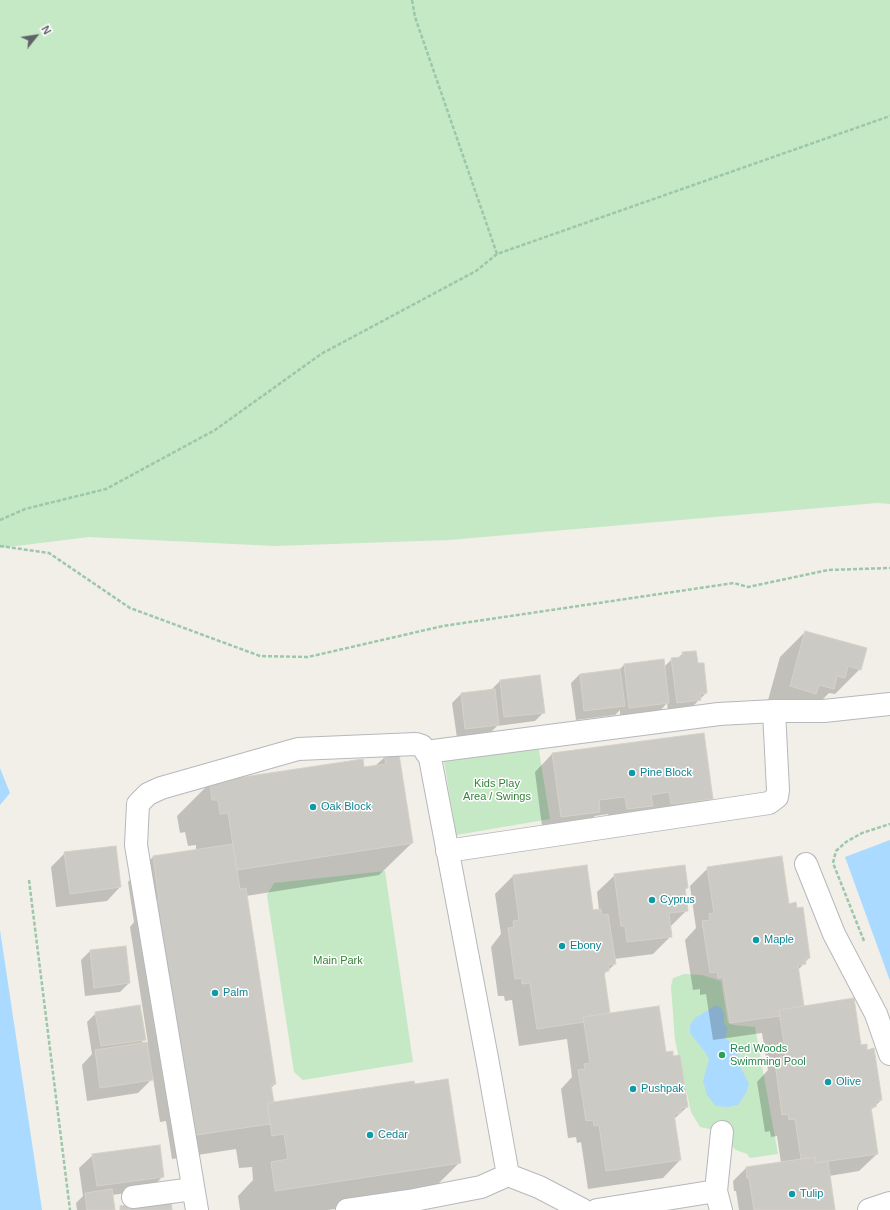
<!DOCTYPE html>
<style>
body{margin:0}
#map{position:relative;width:890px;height:1210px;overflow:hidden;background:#f1efe8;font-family:Arial,sans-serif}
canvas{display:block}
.north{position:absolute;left:16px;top:16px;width:40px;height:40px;-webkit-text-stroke:3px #fff;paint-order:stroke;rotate:60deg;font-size:11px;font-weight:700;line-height:16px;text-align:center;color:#5f6368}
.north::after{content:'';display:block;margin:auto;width:14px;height:18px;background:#5f6368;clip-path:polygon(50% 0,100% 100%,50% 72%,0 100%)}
</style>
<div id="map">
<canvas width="890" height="1210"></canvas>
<div class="north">N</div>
</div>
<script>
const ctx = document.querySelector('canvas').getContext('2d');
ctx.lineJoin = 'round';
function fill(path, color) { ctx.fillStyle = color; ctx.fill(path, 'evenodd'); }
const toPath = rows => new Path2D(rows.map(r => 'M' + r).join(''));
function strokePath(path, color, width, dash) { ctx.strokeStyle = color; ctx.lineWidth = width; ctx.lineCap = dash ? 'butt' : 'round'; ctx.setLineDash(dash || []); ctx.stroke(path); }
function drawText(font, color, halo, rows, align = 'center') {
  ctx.font = font + ' Arial,sans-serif'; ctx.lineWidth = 3; ctx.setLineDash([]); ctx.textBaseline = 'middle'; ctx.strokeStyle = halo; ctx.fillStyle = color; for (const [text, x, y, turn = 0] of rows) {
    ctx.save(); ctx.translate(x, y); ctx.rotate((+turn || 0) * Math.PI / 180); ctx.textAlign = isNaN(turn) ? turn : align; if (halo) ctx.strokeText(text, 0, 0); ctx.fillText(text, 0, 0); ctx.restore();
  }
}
fill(toPath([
 [0,0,890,0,890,504,877,503,449,540,275,546,89,537,0,548],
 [538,745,550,819,456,835,444,761],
 [385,871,413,1062,303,1080,294,1072,267,895,274,883],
 [684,974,702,975,721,981,728,1023,734,1025,755,1027,778,1154,750,1158,747,1154,736,1150,714,1130,700,1127,691,1112,675,1040,671,986,673,978]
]), '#c5e8c5');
fill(toPath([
 [0,768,10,793,0,805],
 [890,840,890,981,845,857],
 [0,930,42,1210,0,1210],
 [715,1006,721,1007,724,1014,724,1024,728,1028,725,1038,738,1048,739,1064,749,1084,746,1093,738,1105,728,1107,716,1106,707,1095,703,1081,709,1059,705,1052,690,1033,690,1025,695,1018]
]), '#aadaff');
fill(toPath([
 [805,632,860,669,835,694,829,693,808,714,765,711,780,657],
 [683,653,697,665,706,693,691,708,668,711,667,703,659,712,620,716,620,710,615,715,576,720,571,683,580,674,619,670,624,665,663,660,664,667,672,659,678,658],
 [500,681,544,712,535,721,497,726,489,734,457,738,452,703,461,694,491,690],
 [552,754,712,799,694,816,609,826,608,814,595,816,582,829,543,834,535,772],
 [385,757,412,843,379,875,246,896,275,1084,271,1088,273,1102,460,1162,427,1195,328,1210,240,1210,238,1196,253,1180,252,1167,239,1168,236,1149,172,1159,166,1121,160,1122,153,1078,138,1093,87,1101,82,1065,92,1054,87,1022,96,1013,144,1040,139,1045,148,1043,130,927,134,922,128,882,153,857,196,850,196,845,188,846,185,832,180,833,177,816,210,783,375,766],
 [115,847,120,887,107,901,56,907,51,867,65,853],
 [586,866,593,911,599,910,597,892,615,875,687,888,684,890,687,910,670,927,671,936,653,954,614,959,615,964,603,975,609,1014,665,1053,687,1107,674,1119,680,1160,663,1178,588,1189,581,1142,577,1143,576,1137,568,1138,561,1089,572,1077,567,1039,519,1046,512,1000,505,1001,504,996,498,996,491,947,501,934,495,894,513,876],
 [708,868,788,905,809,958,798,970,803,1007,866,1051,881,1100,870,1111,877,1154,859,1171,829,1176,834,1210,739,1210,736,1191,734,1191,733,1181,746,1168,781,1163,777,1136,771,1137,770,1131,765,1132,757,1082,768,1070,762,1033,713,1040,706,994,700,995,700,989,693,990,685,940,696,928,690,886],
 [125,947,129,983,120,992,85,996,81,960,90,951],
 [93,1155,163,1176,150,1190,112,1195,114,1210,77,1210,76,1203,83,1196,79,1168]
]), '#0003');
const building = toPath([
 [805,631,867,648,861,670,848,666,845,678,837,676,834,689,819,685,816,694,790,686,805,631],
 [696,651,698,663,704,663,707,693,700,694,701,700,677,703,671,658,683,657,682,652,696,651],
 [664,659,669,703,629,708,624,664,664,659],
 [620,669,625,706,584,711,580,674,620,669],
 [540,675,545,713,504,717,500,680,540,675],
 [495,689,499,725,465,729,461,693,495,689],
 [704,733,713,799,671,804,669,792,651,795,653,806,627,809,625,797,599,800,600,812,561,817,552,753,704,733],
 [399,754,413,843,237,870,228,813,220,814,218,800,212,800,210,782,363,759,364,767,386,764,384,756,399,754],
 [233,844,240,889,246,888,276,1084,271,1085,274,1102,267,1103,270,1124,196,1135,190,1097,185,1098,154,901,159,900,153,856,233,844],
 [116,846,121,887,70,894,64,852,116,846],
 [782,856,789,904,796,902,797,908,803,907,810,958,805,959,806,964,798,965,804,1006,779,1010,780,1016,730,1023,723,977,718,978,717,972,710,973,702,921,710,920,709,914,714,913,707,867,782,856],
 [587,865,593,910,601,909,602,915,608,914,616,964,608,965,609,971,604,972,610,1013,583,1017,584,1022,537,1029,530,983,522,984,522,978,515,979,508,928,514,927,513,921,519,920,513,875,587,865],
 [685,865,688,888,685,888,688,911,669,913,672,937,627,942,625,926,621,926,614,874,685,865],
 [126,946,130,983,94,988,90,950,126,946],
 [854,998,861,1045,867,1044,867,1050,874,1048,882,1100,876,1101,876,1107,871,1107,878,1154,816,1163,815,1157,801,1159,795,1119,789,1120,788,1114,782,1115,775,1063,781,1062,780,1057,786,1056,779,1010,854,998],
 [140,1005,146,1040,101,1046,95,1012,140,1005],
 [659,1006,666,1052,673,1051,673,1056,680,1055,688,1107,681,1108,681,1113,674,1114,681,1160,606,1171,599,1125,594,1126,593,1120,586,1121,578,1070,585,1069,584,1064,590,1063,583,1017,659,1006],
 [147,1042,153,1080,100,1088,95,1050,147,1042],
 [448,1079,461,1163,275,1191,271,1162,288,1159,284,1134,272,1136,267,1103,414,1081,415,1084,448,1079],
 [160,1145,164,1177,97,1186,92,1154,160,1145],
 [815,1157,816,1163,828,1161,835,1210,754,1210,749,1178,747,1178,746,1167,815,1157],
 [112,1189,115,1210,87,1210,85,1193,112,1189],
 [171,1199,172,1210,120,1210,120,1206,171,1199]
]);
fill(building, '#cccac5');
strokePath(building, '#d6d1c6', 1);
const minor = toPath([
 [426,752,719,714,774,711,824,711,890,704],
 [447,851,769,803,777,797,778,790,774,711],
 [806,864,834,934,876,1014,890,1054],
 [716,1191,722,1132],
 [133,1197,193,1189],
 [197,1210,136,845,138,804,148,794,161,788,298,749,416,744,422,746,430,758,487,1058,508,1175],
 [347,1210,409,1201,481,1187,508,1175,539,1187,583,1210],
 [597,1210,716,1191,721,1210],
 [869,1210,890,1203]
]);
strokePath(minor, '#b5b8bc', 24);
strokePath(toPath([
 [412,0,415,17,497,254],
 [0,520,25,509,106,489,215,430,321,354,476,271,497,254,890,116],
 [0,546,49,553,130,608,260,656,308,657,443,626,734,583,748,587,828,570,890,568],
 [29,880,70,1210],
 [864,941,833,863,836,851,846,842,862,833,890,824]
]), '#9cc7a9', 2.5, [4, 2]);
strokePath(minor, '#fff', 22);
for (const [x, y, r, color] of [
 [632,773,4,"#0f9aa8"],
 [313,807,4,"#0f9aa8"],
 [652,900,4,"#0f9aa8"],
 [756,940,4,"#0f9aa8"],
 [562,946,4,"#0f9aa8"],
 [215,993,4,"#0f9aa8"],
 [722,1055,4,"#2e9e5b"],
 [828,1082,4,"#0f9aa8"],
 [633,1089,4,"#0f9aa8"],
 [370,1135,4,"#0f9aa8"],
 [792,1194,4,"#0f9aa8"]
]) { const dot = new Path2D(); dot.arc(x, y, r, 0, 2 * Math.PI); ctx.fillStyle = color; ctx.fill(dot); strokePath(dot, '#fff', 1.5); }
drawText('11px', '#0d838f', '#fff', [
 ["Pine Block",640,773],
 ["Oak Block",321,807],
 ["Cyprus",660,900],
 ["Maple",764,940],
 ["Ebony",570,946],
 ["Palm",223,993],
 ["Olive",836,1082],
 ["Pushpak",641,1089],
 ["Cedar",378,1135],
 ["Tulip",800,1194]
], 'left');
drawText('11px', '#348238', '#fff', [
 ["Kids Play",497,784],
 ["Area / Swings",497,797],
 ["Main Park",338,961]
]);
drawText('11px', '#27864d', '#fff', [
 ["Red Woods",730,1049],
 ["Swimming Pool",730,1062]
], 'left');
</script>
